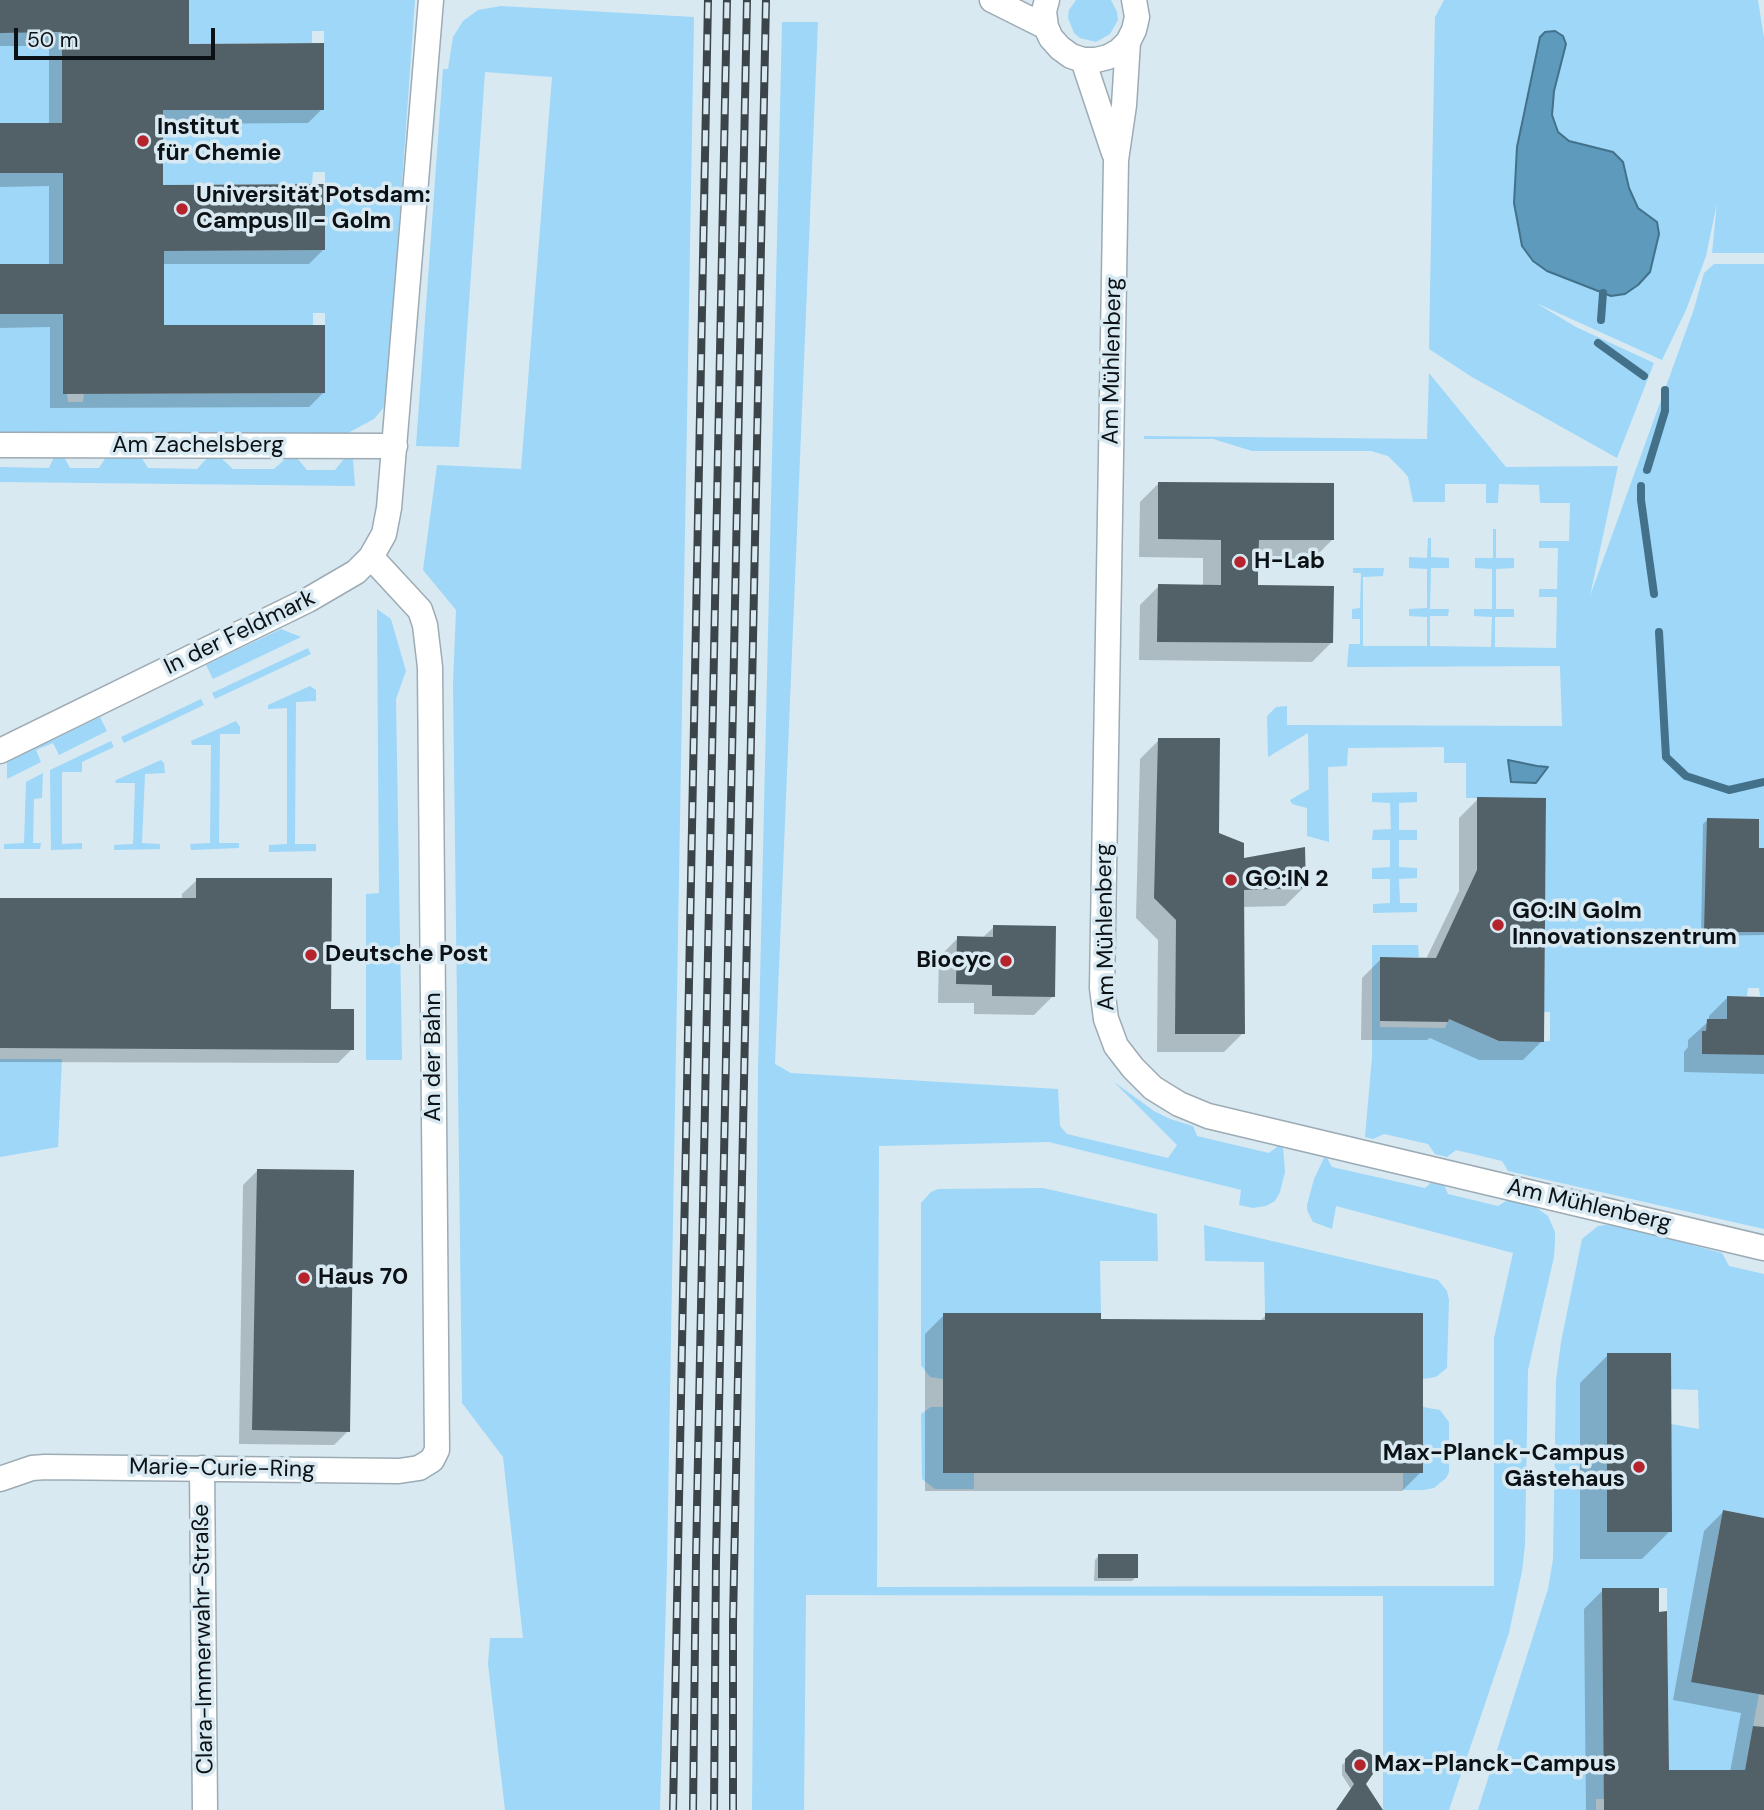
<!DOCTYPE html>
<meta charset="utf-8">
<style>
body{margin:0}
#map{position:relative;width:1764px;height:1810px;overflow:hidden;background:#d8e9f2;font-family:"DM Sans",sans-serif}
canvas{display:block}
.scale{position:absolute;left:14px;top:28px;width:201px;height:32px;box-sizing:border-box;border:4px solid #0b1114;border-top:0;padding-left:9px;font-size:21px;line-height:24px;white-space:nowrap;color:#0b1114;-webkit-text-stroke:5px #d8e9f2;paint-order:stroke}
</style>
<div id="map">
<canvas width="1764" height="1810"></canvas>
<div class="scale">50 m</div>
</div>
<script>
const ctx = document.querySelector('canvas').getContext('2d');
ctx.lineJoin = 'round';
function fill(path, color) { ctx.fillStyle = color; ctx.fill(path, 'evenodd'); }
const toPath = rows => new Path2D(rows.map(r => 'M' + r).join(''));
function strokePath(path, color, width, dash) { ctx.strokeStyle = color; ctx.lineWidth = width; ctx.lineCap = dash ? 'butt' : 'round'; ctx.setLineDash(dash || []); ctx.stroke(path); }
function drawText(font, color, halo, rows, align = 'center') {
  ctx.font = font + ' "DM Sans",sans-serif'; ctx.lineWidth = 7; ctx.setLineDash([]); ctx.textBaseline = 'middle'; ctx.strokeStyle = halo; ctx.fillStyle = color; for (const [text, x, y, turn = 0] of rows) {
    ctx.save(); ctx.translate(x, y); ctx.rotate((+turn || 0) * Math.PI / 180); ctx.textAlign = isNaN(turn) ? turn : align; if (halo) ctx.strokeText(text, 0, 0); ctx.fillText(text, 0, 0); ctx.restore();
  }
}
fill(toPath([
 [189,0,415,0,387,394,384,407,374,419,346,434,0,433,0,314,99,314,63,394,67,394,68,402,83,402,84,394,325,393,325,313,313,313,313,325,164,325,139,251,325,250,325,172,313,172,312,184,163,185,163,123,139,110,324,109,324,31,312,31,312,43,177,44],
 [1076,0,1111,0,1117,12,1118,20,1110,34,1096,42,1080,38,1074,33,1068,18,1069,10],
 [1444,0,1758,0,1764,38,1764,253,1712,253,1717,203,1706,256,1686,310,1662,360,1536,303,1576,327,1654,363,1617,458,1472,377,1429,349,1435,17],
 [1540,37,1566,44,1554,91,1552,115,1558,132,1569,141,1613,152,1623,162,1629,188,1638,208,1657,222,1611,296,1547,271,1516,175,1521,122],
 [501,6,694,17,667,1566,660,1810,505,1810,488,1664,490,1638,523,1638,503,1457,462,1403,453,684,456,610,423,570,437,465,521,469,552,77,485,72,459,447,416,446,443,69,448,69,453,37,463,21,478,10],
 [782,22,818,22,775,1064,791,1073,1058,1089,1060,1126,1067,1134,1168,1158,1177,1145,1114,1082,1154,1111,1170,1119,1193,1126,1197,1136,1269,1153,1278,1146,1283,1147,1285,1172,1280,1192,1275,1201,1266,1206,1253,1208,1239,1205,1241,1190,1049,1142,879,1146,877,1587,1494,1586,1494,1338,1513,1253,1336,1206,1332,1229,1313,1222,1307,1210,1307,1205,1314,1179,1324,1158,1327,1158,1332,1167,1425,1188,1432,1182,1444,1185,1448,1194,1498,1206,1508,1200,1534,1206,1548,1216,1555,1232,1555,1241,1554,1257,1528,1370,1525,1545,1522,1571,1509,1633,1449,1810,1383,1810,1383,1596,806,1595,804,1810,752,1810,758,1069],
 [98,32,74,123,0,123,0,33],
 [0,173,99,173,63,185,63,251,75,264,0,264],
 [1714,264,1764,264,1764,997,1760,996,1759,988,1748,988,1747,996,1727,996,1727,1019,1707,1019,1706,1031,1702,1031,1702,1053,1764,1055,1764,1229,1508,1171,1502,1161,1456,1150,1447,1157,1435,1154,1428,1144,1384,1134,1373,1139,1365,1137,1372,1057,1372,945,1418,945,1419,957,1380,957,1380,1027,1445,1028,1449,1019,1499,1041,1550,1041,1550,1012,1544,1012,1546,798,1466,798,1466,763,1444,763,1444,747,1348,748,1347,766,1328,767,1329,842,1307,836,1307,808,1292,804,1290,800,1309,789,1308,733,1268,757,1267,716,1276,707,1287,706,1287,725,1562,726,1560,666,1347,667,1349,644,1360,644,1360,619,1352,619,1352,609,1360,608,1361,573,1353,573,1353,568,1384,568,1383,576,1363,577,1363,646,1427,646,1427,617,1409,616,1409,609,1427,608,1427,569,1409,568,1409,557,1427,558,1428,538,1431,538,1431,557,1449,558,1449,568,1431,568,1430,609,1449,609,1448,616,1430,616,1430,646,1491,647,1492,617,1474,616,1474,609,1492,609,1492,569,1475,568,1475,558,1493,558,1493,529,1496,529,1496,558,1514,558,1514,568,1496,569,1496,609,1514,609,1514,617,1495,617,1495,647,1556,648,1557,597,1539,597,1539,589,1557,589,1558,548,1539,548,1539,541,1569,541,1570,503,1540,503,1539,485,1499,484,1498,503,1486,503,1486,484,1445,484,1445,502,1413,502,1408,477,1403,471,1388,456,1371,451,1252,451,1213,439,1144,439,1144,436,1427,439,1429,373,1506,467,1618,466,1590,596,1694,309,1704,273],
 [54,457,64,457,70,468,99,468,106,457,141,457,148,468,197,469,208,457,221,458,233,469,274,469,285,459,297,458,307,470,335,470,344,459,353,459,355,486,0,482,0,467,49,468],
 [377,609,391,619,406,671,396,699,402,1060,366,1060,366,894,379,893],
 [281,629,301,637,213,679,206,665],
 [308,648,311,654,215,699,212,693],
 [310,686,316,690,316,701,296,702,295,844,316,844,316,851,269,852,269,845,287,844,287,708,268,709,268,705],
 [201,699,204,705,124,743,121,737],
 [100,717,107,731,59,755,53,743,36,750,41,762,7,779,7,762],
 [236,721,240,727,240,734,220,734,219,843,239,843,239,848,191,850,190,844,210,843,211,745,192,745,191,741],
 [111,741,114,747,82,762,82,772,62,772,62,844,82,843,82,849,51,850,50,770],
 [161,760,164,763,165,773,145,774,142,843,160,844,160,849,114,850,114,845,133,844,135,783,115,783,116,780],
 [43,773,42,798,34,799,33,843,41,843,40,849,4,849,4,844,24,843,26,782],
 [1417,792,1417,802,1399,803,1399,830,1417,830,1417,840,1399,840,1399,867,1417,868,1417,878,1399,879,1400,903,1417,903,1417,912,1373,913,1373,904,1390,903,1390,879,1372,879,1372,868,1390,867,1390,840,1372,840,1373,830,1391,829,1390,803,1372,802,1372,793],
 [0,1059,62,1059,58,1147,0,1157],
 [1043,1188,1157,1214,1158,1261,1100,1261,1101,1313,944,1313,943,1379,930,1377,921,1365,921,1203,931,1192,938,1189],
 [1614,1224,1722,1253,1729,1266,1764,1274,1764,1518,1723,1510,1691,1681,1759,1694,1745,1770,1669,1770,1667,1588,1602,1588,1604,1781,1612,1799,1596,1799,1596,1810,1478,1810,1548,1589,1553,1559,1556,1381,1561,1342,1582,1239,1598,1226],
 [1671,1353,1671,1389,1698,1390,1699,1429,1671,1424],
 [1204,1225,1438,1280,1447,1291,1449,1300,1447,1368,1436,1377,1423,1379,1265,1313,1264,1262,1205,1261],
 [931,1407,943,1407,943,1473,974,1473,974,1489,935,1489,922,1479,921,1414],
 [1423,1407,1440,1410,1449,1422,1449,1472,1446,1478,1434,1488,1424,1490,1403,1490,1403,1473,1423,1472]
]), '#9ed7f8');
const water = toPath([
 [1555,31,1563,36,1566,44,1554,91,1552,115,1558,132,1569,141,1613,152,1623,162,1629,188,1638,208,1657,222,1659,234,1650,272,1638,285,1625,294,1611,296,1547,271,1533,261,1522,246,1514,203,1517,147,1540,37,1545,32,1555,31],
 [1508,760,1537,766,1548,767,1536,783,1511,782,1508,760]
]);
fill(water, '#5d9abc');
strokePath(water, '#44718a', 2);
fill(toPath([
 [0,0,187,0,187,46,322,109,308,123,162,124,161,187,323,250,309,264,162,264,162,327,324,392,309,407,50,408,50,327,0,328,0,266,49,265,49,186,0,187,0,125,49,125,49,46,0,46],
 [1159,483,1332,540,1313,559,1257,558,1257,587,1331,643,1312,662,1139,660,1140,605,1159,586,1203,587,1203,558,1139,557,1140,502],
 [1159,740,1218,834,1242,860,1304,887,1285,906,1242,907,1243,1033,1224,1052,1157,1052,1158,940,1136,918,1140,759],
 [1478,799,1542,1041,1523,1060,1479,1060,1430,1038,1427,1040,1361,1040,1362,978,1381,959,1426,959,1459,891,1459,818],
 [1707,820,1758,850,1764,850,1764,935,1701,936,1703,824],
 [197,880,330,1011,352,1049,338,1063,0,1062,0,899,182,900,182,894],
 [994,927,1053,996,1034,1015,974,1014,974,1003,938,1003,939,957,958,938,982,938],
 [1728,997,1764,998,1764,1074,1684,1072,1684,1052,1688,1047,1688,1040,1709,1021,1709,1016],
 [258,1170,348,1431,334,1445,239,1444,243,1185],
 [944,1315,1099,1321,1260,1321,1266,1315,1421,1472,1402,1491,925,1491,925,1334],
 [1608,1355,1670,1531,1642,1559,1580,1559,1580,1383],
 [1723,1512,1764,1520,1764,1810,1586,1810,1584,1609,1603,1590,1667,1771,1730,1772,1741,1713,1673,1700,1704,1531],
 [1099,1555,1136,1577,1132,1581,1094,1581,1095,1560],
 [1355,1752,1364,1784,1372,1810,1341,1810,1351,1789,1342,1775,1342,1765]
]), '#0003');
strokePath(toPath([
 [1601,320,1603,293],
 [1598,343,1644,376],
 [1647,470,1665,411,1665,390],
 [1641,486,1641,500,1654,594],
 [1659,632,1666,757,1686,776,1729,790,1764,782]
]), '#44718a', 8);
fill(toPath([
 [0,0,189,0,189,44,324,43,324,110,163,110,163,185,325,184,325,250,164,251,164,325,325,325,325,393,63,394,63,314,0,314,0,264,63,264,63,173,0,173,0,123,62,123,62,32,0,33],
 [1158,482,1334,483,1334,540,1259,540,1258,563,1258,585,1334,586,1333,643,1157,642,1158,584,1221,585,1221,540,1158,539],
 [1158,738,1220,738,1219,833,1244,843,1244,858,1305,847,1306,888,1244,890,1245,1034,1175,1034,1176,920,1154,898],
 [1477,797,1546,798,1544,1042,1499,1041,1449,1019,1448,1022,1380,1021,1380,957,1436,958,1477,870],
 [1707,818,1759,819,1759,848,1764,848,1764,932,1704,932],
 [196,878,332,878,331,1009,354,1009,354,1050,0,1048,0,898,196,898],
 [993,925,1056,926,1055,997,992,996,992,985,956,984,957,936,993,937],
 [1727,996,1764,997,1764,1055,1702,1054,1702,1031,1706,1031,1707,1019,1727,1019],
 [257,1169,354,1170,350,1432,252,1430],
 [943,1313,1101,1313,1101,1319,1265,1320,1265,1313,1423,1313,1423,1473,943,1473],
 [1607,1353,1671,1353,1672,1532,1607,1532],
 [1723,1510,1764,1518,1764,1695,1691,1682],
 [1098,1554,1138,1554,1138,1578,1098,1578],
 [1602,1588,1659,1588,1659,1612,1667,1611,1669,1770,1745,1770,1753,1726,1764,1727,1764,1810,1604,1810],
 [1360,1749,1371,1754,1375,1759,1375,1771,1366,1784,1383,1810,1336,1810,1354,1784,1345,1771,1345,1759,1354,1750]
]), '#526068');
const minor = toPath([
 [992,0,1046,27],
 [1047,0,1044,11,1046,27,1051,38,1060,48,1071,56,1083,60,1096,60,1108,57,1119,51,1128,42,1134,30,1137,17,1134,0],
 [1128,42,1124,105,1116,160,1102,988,1106,1019,1116,1046,1133,1068,1153,1088,1179,1104,1208,1116,1764,1248],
 [1083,60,1114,153],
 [0,445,395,446],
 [0,751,308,600,356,572,371,557,384,534,389,508,431,0],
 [202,1468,205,1810],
 [0,1479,32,1468,45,1467,399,1471,419,1468,432,1460,437,1450,430,667,425,625,420,610,371,557]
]);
strokePath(minor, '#9cabb4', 27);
strokePath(minor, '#fff', 24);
const rail = toPath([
 [673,1810,708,0],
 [693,1810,696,1557,727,0],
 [714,1810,716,1557,747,0],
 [733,1810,733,1620,766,0]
]);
strokePath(rail, '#3b4448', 8);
strokePath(rail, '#d8e9f2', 5, [16]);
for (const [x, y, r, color] of [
 [143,141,7,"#b5242c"],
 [182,209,7,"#b5242c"],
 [1240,562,7,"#b5242c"],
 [1231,880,7,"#b5242c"],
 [1498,925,7,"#b5242c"],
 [311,955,7,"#b5242c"],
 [1006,961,7,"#b5242c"],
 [304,1278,7,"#b5242c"],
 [1639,1467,7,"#b5242c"],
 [1360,1765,7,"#b5242c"]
]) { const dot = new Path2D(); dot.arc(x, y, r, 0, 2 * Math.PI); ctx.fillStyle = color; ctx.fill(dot); strokePath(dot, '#d8e9f2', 2.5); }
drawText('bold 23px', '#0b1114', '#d8e9f2', [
 ["Institut",157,128],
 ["für Chemie",157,154],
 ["Universität Potsdam:",196,196],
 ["Campus II - Golm",196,222],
 ["H-Lab",1254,562],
 ["GO:IN 2",1245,880],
 ["GO:IN Golm",1512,912],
 ["Innovationszentrum",1512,938],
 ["Deutsche Post",325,955],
 ["Biocyc",992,961,"right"],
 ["Haus 70",318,1278],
 ["Max-Planck-Campus",1625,1454,"right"],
 ["Gästehaus",1625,1480,"right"],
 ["Max-Planck-Campus",1374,1765]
], 'left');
drawText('23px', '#0b1114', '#d8e9f2', [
 ["Am Mühlenberg",1113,361,-89],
 ["Am Zachelsberg",198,446],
 ["In der Feldmark",240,633,-26],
 ["Am Mühlenberg",1106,927,-91],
 ["An der Bahn",434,1057,-90],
 ["Am Mühlenberg",1589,1206,13],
 ["Marie-Curie-Ring",222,1469,1],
 ["Clara-Immerwahr-Straße",204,1639,-91]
]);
</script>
